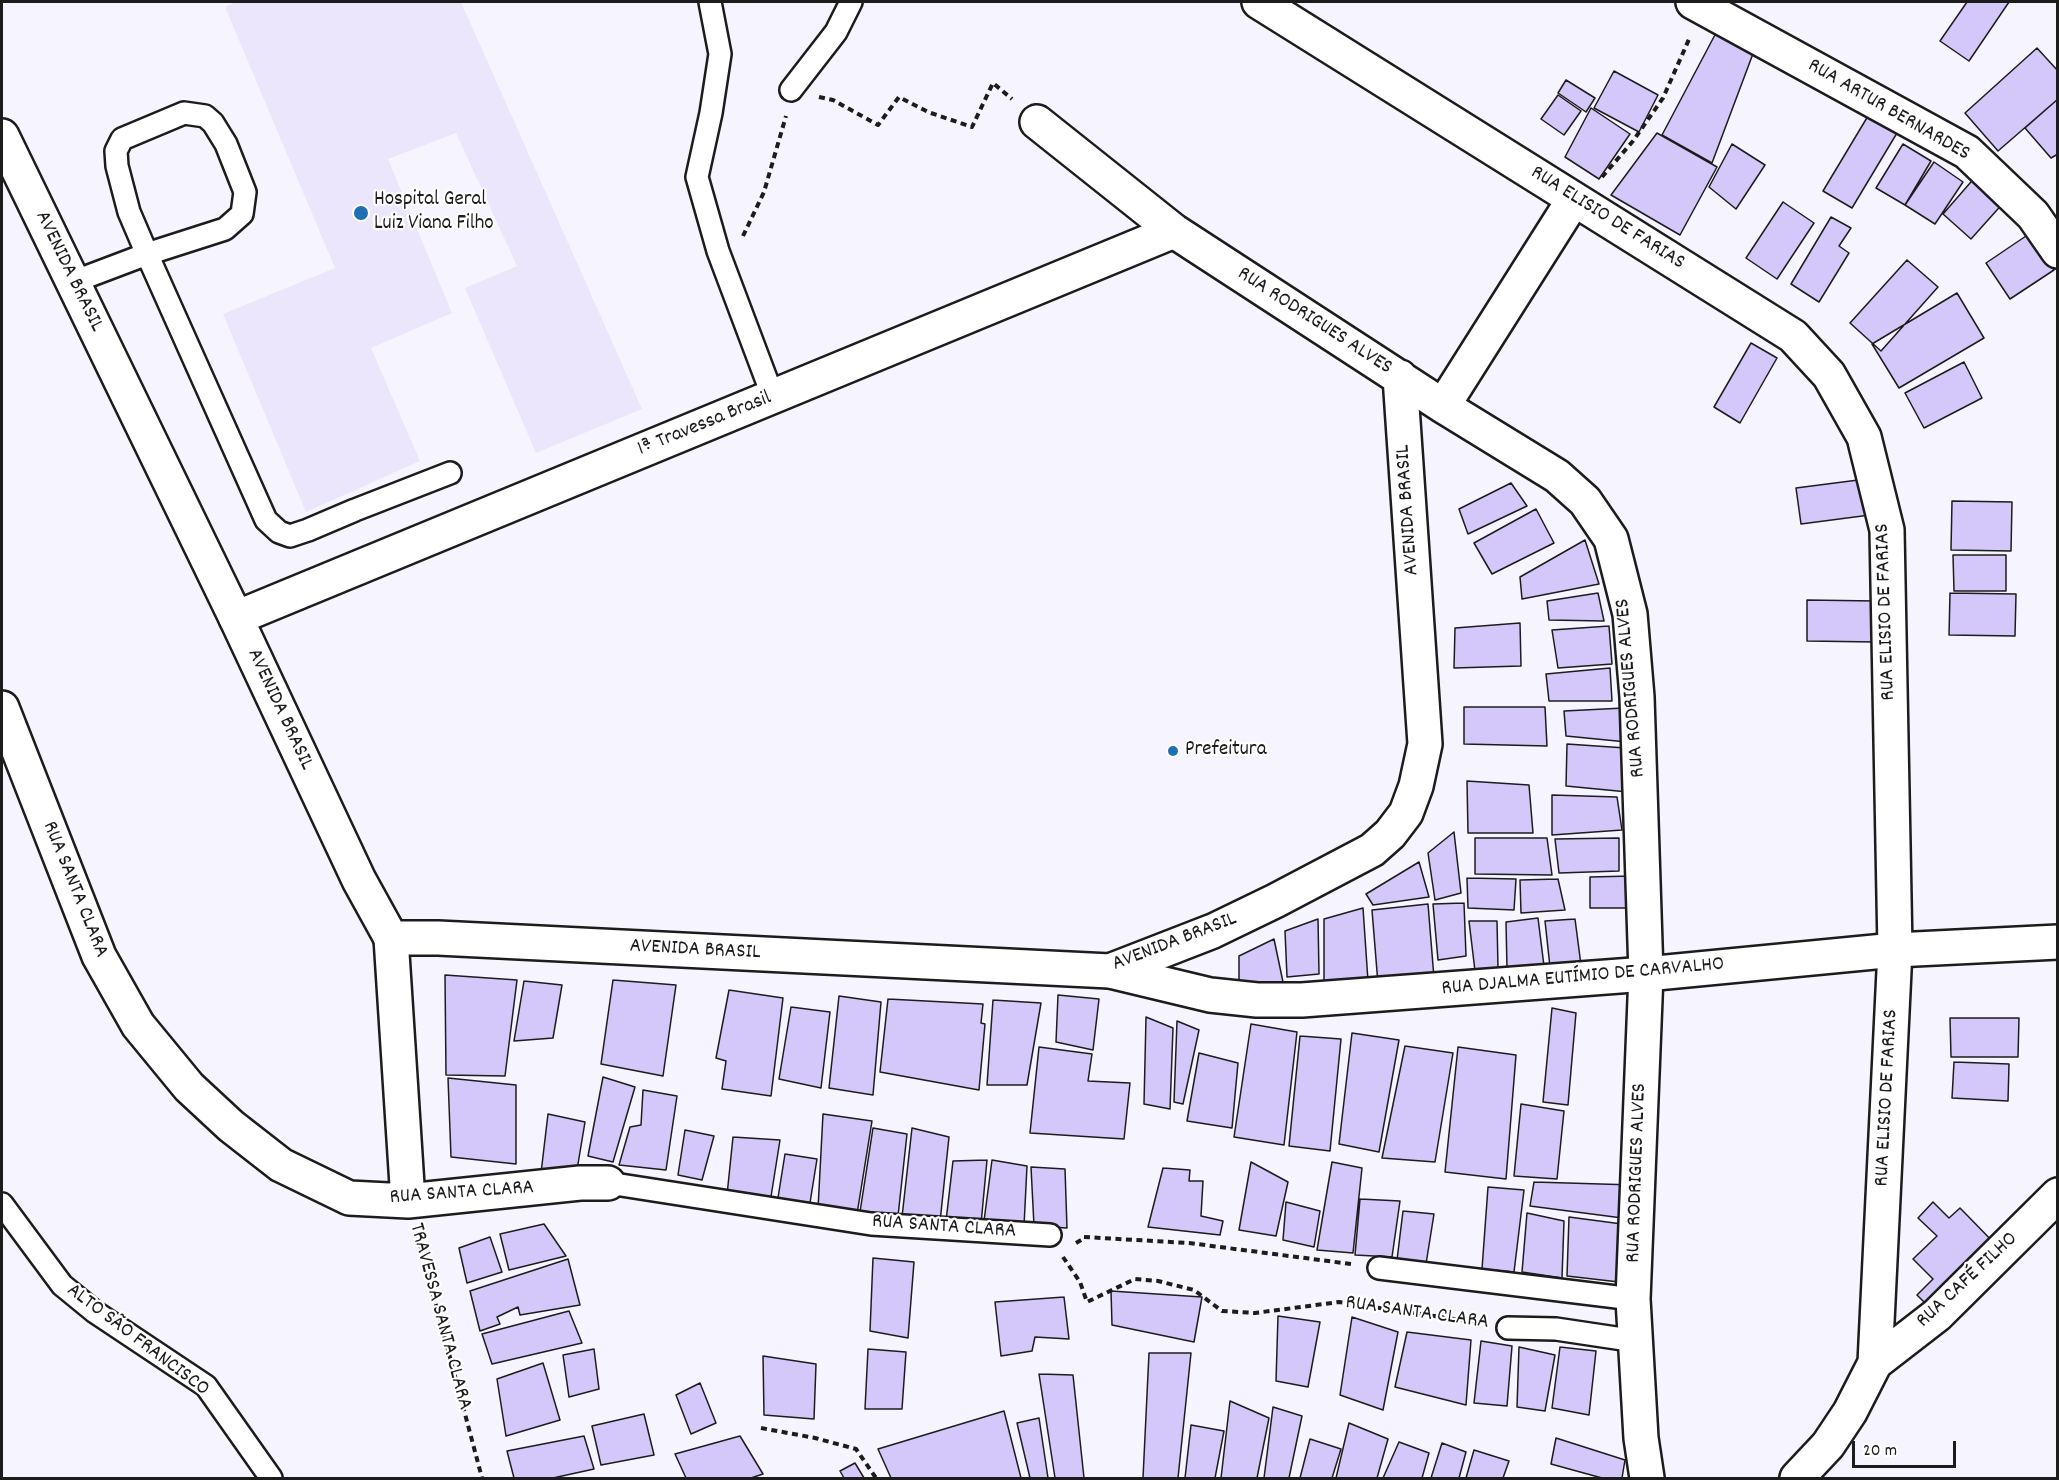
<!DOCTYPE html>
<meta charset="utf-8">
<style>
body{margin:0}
#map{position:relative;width:2059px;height:1480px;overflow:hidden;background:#f6f4fe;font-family:Dekko,sans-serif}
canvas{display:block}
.frame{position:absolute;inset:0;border:3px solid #1c1c1c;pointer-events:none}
.scale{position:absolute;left:1852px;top:1441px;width:104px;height:27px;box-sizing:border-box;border:3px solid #1c1c1c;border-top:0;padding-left:8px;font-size:18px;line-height:21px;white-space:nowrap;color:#1c1c1c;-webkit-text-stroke:4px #fff;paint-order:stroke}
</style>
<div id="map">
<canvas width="2059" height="1480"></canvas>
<div class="frame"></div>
<div class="scale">20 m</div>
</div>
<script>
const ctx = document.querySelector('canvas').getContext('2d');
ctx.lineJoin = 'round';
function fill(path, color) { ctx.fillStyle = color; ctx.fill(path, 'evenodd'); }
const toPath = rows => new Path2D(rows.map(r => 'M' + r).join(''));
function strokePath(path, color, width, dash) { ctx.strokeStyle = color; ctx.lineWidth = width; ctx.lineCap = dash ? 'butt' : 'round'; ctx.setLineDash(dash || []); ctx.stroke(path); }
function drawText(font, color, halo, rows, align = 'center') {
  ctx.font = font + ' Dekko,sans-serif'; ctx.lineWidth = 4.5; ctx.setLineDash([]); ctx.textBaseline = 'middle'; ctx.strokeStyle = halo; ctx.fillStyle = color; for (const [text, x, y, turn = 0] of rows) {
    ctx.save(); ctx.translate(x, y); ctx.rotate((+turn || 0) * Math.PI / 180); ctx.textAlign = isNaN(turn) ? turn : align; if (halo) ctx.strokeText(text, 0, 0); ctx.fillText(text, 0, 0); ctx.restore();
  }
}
fill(toPath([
 [236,2,461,2,642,409,536,453,465,288,517,266,456,133,388,159,452,313,371,348,420,461,306,512,223,314,335,268,225,7]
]), '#ece6fc');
const building = toPath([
 [1967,2,2009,2,1969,61,1940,41,1967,2],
 [1717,31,1754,51,1712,163,1662,135,1717,31],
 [2037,48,2058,71,2058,99,1998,151,1965,113,2037,48],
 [1614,71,1658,95,1639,132,1594,108,1614,71],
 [1566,80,1595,98,1586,112,1558,93,1566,80],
 [1558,95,1581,111,1564,135,1541,119,1558,95],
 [2058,99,2058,154,2051,158,2025,128,2058,99],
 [1591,108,1630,134,1599,179,1565,157,1591,108],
 [1868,116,1897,133,1852,208,1823,191,1868,116],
 [1657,133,1717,167,1680,235,1611,195,1657,133],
 [1732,144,1765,165,1736,209,1709,187,1732,144],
 [1903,144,1931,161,1905,205,1876,188,1903,144],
 [1934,162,1963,182,1935,224,1905,205,1934,162],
 [1977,175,2005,201,1971,239,1943,214,1977,175],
 [1783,202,1814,223,1777,279,1746,258,1783,202],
 [1831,217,1851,228,1839,246,1849,253,1819,302,1791,284,1831,217],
 [2029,234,2054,270,2010,299,1986,263,2029,234],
 [1907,260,1938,287,1881,351,1850,323,1907,260],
 [1957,293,1984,338,1899,388,1872,344,1957,293],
 [1751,343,1777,358,1740,423,1714,407,1751,343],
 [1964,362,1982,398,1924,428,1905,393,1964,362],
 [1866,479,1870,515,1801,524,1796,488,1866,479],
 [1511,483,1527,506,1468,534,1459,509,1511,483],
 [1952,501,2012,502,2011,551,1951,550,1952,501],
 [1536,509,1554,543,1492,574,1474,543,1536,509],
 [1585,540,1599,584,1522,599,1520,577,1585,540],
 [1953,555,2006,555,2006,591,1954,591,1953,555],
 [1598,593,1604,621,1549,620,1547,601,1598,593],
 [1950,593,2016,594,2015,636,1949,635,1950,593],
 [1807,600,1876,601,1876,642,1807,641,1807,600],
 [1520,623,1521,666,1454,668,1455,628,1520,623],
 [1609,626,1612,664,1558,668,1552,630,1609,626],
 [1610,668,1612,701,1549,701,1546,674,1610,668],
 [1464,707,1545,707,1547,746,1464,744,1464,707],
 [1624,708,1627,742,1566,736,1564,711,1624,708],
 [1567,744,1626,748,1628,792,1566,786,1567,744],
 [1467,781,1529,785,1533,833,1468,833,1467,781],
 [1552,795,1617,797,1622,830,1552,835,1552,795],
 [1454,832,1461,893,1435,900,1428,853,1454,832],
 [1475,838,1547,838,1552,875,1475,874,1475,838],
 [1619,838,1619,871,1559,873,1555,839,1619,838],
 [1419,862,1429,897,1373,905,1366,894,1419,862],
 [1632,876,1632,908,1590,908,1590,877,1632,876],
 [1467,878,1516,879,1514,910,1468,908,1467,878],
 [1558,879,1565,910,1521,913,1520,880,1558,879],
 [1464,903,1466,956,1438,960,1433,904,1464,903],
 [1428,904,1434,978,1378,984,1372,910,1428,904],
 [1363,908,1368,981,1324,985,1324,919,1363,908],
 [1538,918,1544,966,1507,969,1506,922,1538,918],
 [1318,919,1319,974,1287,977,1285,931,1318,919],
 [1575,919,1581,965,1550,967,1545,921,1575,919],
 [1469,921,1497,921,1498,968,1475,971,1469,921],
 [1274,939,1283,982,1239,986,1239,956,1274,939],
 [445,975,517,980,505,1076,446,1075,445,975],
 [613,980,676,985,663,1076,601,1064,613,980],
 [524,981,562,985,553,1038,514,1041,524,981],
 [729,990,783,998,771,1096,722,1089,726,1061,716,1058,729,990],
 [1058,995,1099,999,1093,1050,1056,1042,1058,995],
 [839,996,881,1002,873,1095,829,1088,839,996],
 [888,999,983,1004,981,1023,985,1024,979,1090,880,1072,888,999],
 [993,1000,1041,1003,1027,1085,987,1085,993,1000],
 [791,1007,830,1012,821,1088,779,1079,791,1007],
 [1552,1008,1576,1013,1568,1105,1543,1102,1552,1008],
 [1146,1017,1173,1028,1170,1109,1144,1104,1146,1017],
 [1950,1018,2019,1018,2018,1057,1951,1057,1950,1018],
 [1177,1021,1199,1030,1183,1104,1174,1102,1177,1021],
 [1251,1024,1297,1032,1284,1145,1234,1137,1251,1024],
 [1352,1033,1399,1040,1379,1152,1339,1144,1352,1033],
 [1300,1036,1341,1039,1330,1151,1289,1146,1300,1036],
 [1405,1046,1453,1053,1435,1162,1382,1158,1405,1046],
 [1039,1047,1092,1054,1088,1081,1130,1083,1124,1139,1030,1133,1039,1047],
 [1458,1047,1516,1055,1506,1179,1445,1172,1458,1047],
 [1199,1053,1238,1063,1232,1128,1187,1121,1199,1053],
 [1954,1062,2009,1064,2008,1101,1952,1098,1954,1062],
 [603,1077,635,1087,613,1162,588,1156,603,1077],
 [448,1078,516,1085,516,1164,451,1157,448,1078],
 [643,1090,677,1096,666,1170,619,1165,630,1127,641,1125,643,1090],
 [1521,1104,1564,1111,1557,1179,1514,1176,1521,1104],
 [548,1114,585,1122,576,1176,541,1173,548,1114],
 [823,1114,872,1121,857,1214,818,1209,823,1114],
 [873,1128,907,1134,898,1216,860,1212,873,1128],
 [912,1128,949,1137,940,1222,902,1217,912,1128],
 [685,1130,714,1136,702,1180,678,1175,685,1130],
 [733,1137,780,1140,770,1203,727,1195,733,1137],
 [785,1154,817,1159,809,1209,777,1204,785,1154],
 [987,1160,981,1224,946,1221,953,1161,987,1160],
 [992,1160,1027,1166,1024,1226,984,1221,992,1160],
 [1251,1162,1288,1182,1276,1236,1239,1230,1251,1162],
 [1332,1162,1362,1168,1353,1253,1317,1250,1332,1162],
 [1031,1167,1065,1169,1067,1228,1034,1226,1031,1167],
 [1163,1168,1190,1170,1189,1181,1203,1181,1201,1216,1223,1221,1220,1235,1148,1227,1163,1168],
 [1534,1182,1634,1185,1630,1219,1530,1206,1534,1182],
 [1488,1187,1524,1190,1514,1272,1482,1269,1488,1187],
 [1360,1199,1400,1201,1392,1257,1355,1255,1360,1199],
 [1286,1202,1320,1211,1314,1247,1283,1240,1286,1202],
 [1933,1202,1949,1218,1960,1208,2001,1250,1936,1314,1917,1295,1933,1279,1913,1259,1937,1236,1918,1218,1933,1202],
 [1403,1211,1434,1214,1426,1264,1397,1260,1403,1211],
 [1527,1213,1564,1221,1562,1278,1522,1272,1527,1213],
 [1569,1217,1622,1224,1619,1282,1567,1276,1569,1217],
 [544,1224,566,1256,509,1270,500,1234,544,1224],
 [490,1237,502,1272,467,1283,459,1248,490,1237],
 [873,1258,914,1262,908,1338,870,1331,873,1258],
 [568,1259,580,1305,520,1315,518,1307,497,1317,500,1324,480,1331,470,1291,568,1259],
 [1111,1291,1202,1297,1194,1342,1112,1325,1111,1291],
 [1064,1297,1069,1339,1035,1337,1032,1351,1001,1356,995,1302,1064,1297],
 [569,1311,582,1343,492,1364,482,1334,569,1311],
 [1278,1316,1320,1322,1308,1387,1276,1381,1278,1316],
 [1352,1317,1398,1332,1383,1410,1340,1395,1352,1317],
 [1407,1332,1471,1340,1466,1405,1395,1387,1407,1332],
 [1481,1341,1512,1346,1507,1406,1474,1403,1481,1341],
 [1519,1347,1555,1355,1545,1411,1517,1407,1519,1347],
 [1560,1347,1596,1351,1589,1415,1552,1408,1560,1347],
 [594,1349,599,1389,569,1397,563,1355,594,1349],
 [868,1349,906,1352,902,1409,865,1409,868,1349],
 [1149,1353,1191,1353,1178,1478,1143,1478,1149,1353],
 [763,1356,816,1364,814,1419,764,1415,763,1356],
 [543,1363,560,1420,506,1436,497,1379,543,1363],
 [1039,1374,1073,1375,1084,1478,1055,1478,1039,1374],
 [700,1383,716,1423,691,1434,676,1395,700,1383],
 [1230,1401,1269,1418,1257,1478,1221,1478,1230,1401],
 [1273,1407,1302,1416,1289,1478,1264,1478,1273,1407],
 [1004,1411,1021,1478,891,1478,878,1449,1004,1411],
 [644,1414,654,1455,601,1465,592,1426,644,1414],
 [1039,1418,1048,1478,1030,1478,1017,1423,1039,1418],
 [1349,1423,1388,1439,1377,1478,1336,1478,1349,1423],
 [1191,1425,1224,1431,1215,1478,1185,1478,1191,1425],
 [584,1436,594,1469,553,1478,514,1478,507,1451,584,1436],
 [740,1436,763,1474,751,1478,686,1478,675,1454,740,1436],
 [1556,1438,1625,1460,1622,1478,1602,1478,1551,1464,1556,1438],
 [1310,1439,1341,1449,1332,1478,1300,1478,1310,1439],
 [1399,1442,1429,1453,1422,1478,1383,1478,1399,1442],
 [1442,1443,1466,1452,1459,1478,1431,1478,1442,1443],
 [1474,1450,1509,1461,1503,1478,1466,1478,1474,1450],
 [855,1463,864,1478,844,1478,840,1471,855,1463]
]);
fill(building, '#d4c7f9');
strokePath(building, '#1c1c1c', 1.5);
const service = toPath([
 [710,2,720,54,711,113,697,177,718,251,773,397],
 [791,90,836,32,851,2],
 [73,282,147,254,225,229,242,214,245,192,226,144,213,123,205,116,184,113,122,139,116,151,117,166,129,212,147,254,266,520,279,532,290,536,308,530,355,510,450,473],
 [608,1183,871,1224,1050,1235],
 [2,1204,62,1285,95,1312,206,1386,271,1478],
 [1379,1268,1633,1299],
 [1508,1328,1556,1329,1636,1341]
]);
const minor = toPath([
 [1259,2,1793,336,1829,375,1864,437,1887,530,1895,950,1875,1363,1850,1412,1828,1445,1797,1478],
 [1693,2,1967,152,2033,215,2058,251],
 [1037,122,1174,231,1443,406,1557,476,1585,501,1611,539,1630,614,1637,697,1646,974,1633,1299,1641,1438,1647,1478],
 [1443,406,1574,199],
 [236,618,1174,231],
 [2,708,99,956,138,1025,189,1087,231,1126,281,1165,349,1198,408,1201,580,1183,608,1183],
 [391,938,408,1201],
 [1110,971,1213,931,1275,901,1372,850,1390,834,1406,813,1416,786,1425,744,1400,377],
 [1875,1363,1937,1315,2058,1195]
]);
const tertiary = toPath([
 [2,136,236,618,359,880,391,938,438,938,1110,971,1210,995,1257,1000,1302,1000,1646,974,1895,950,2058,942]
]);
strokePath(service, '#1c1c1c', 26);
strokePath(minor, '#1c1c1c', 38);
strokePath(tertiary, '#1c1c1c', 38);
strokePath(toPath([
 [819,97,833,100,878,125,899,97,928,112,972,127,993,83,1012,99],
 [1602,177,1633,141,1663,98,1690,37],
 [743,236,764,192,786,116],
 [417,1233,482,1478],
 [1084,1237,1189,1243,1351,1264],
 [1076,1243,1086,1237],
 [1063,1257,1080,1282,1087,1302,1135,1279,1158,1281,1194,1290,1222,1311,1255,1313,1339,1302,1481,1323],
 [761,1428,815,1438,856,1449,876,1478]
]), '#1c1c1c', 4, [6, 4.5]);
strokePath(service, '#fff', 21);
strokePath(minor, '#fff', 33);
strokePath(tertiary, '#fff', 33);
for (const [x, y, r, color] of [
 [361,213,8,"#1f6fb2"],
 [1173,751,6,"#1f6fb2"]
]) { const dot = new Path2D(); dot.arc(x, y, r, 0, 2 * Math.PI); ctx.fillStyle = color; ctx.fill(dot); strokePath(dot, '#fff', 2); }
drawText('21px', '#1c1c1c', '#fff', [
 ["RUA ARTUR BERNARDES",1888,111,30],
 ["RUA ELISIO DE FARIAS",1607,219,32],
 ["AVENIDA BRASIL",68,272,64],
 ["RUA RODRIGUES ALVES",1314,322,33],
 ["1ª Travessa Brasil",705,425,-22],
 ["AVENIDA BRASIL",1409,510,-94],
 ["RUA ELISIO DE FARIAS",1887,612,-92],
 ["RUA RODRIGUES ALVES",1632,688,-95],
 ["AVENIDA BRASIL",279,710,65],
 ["RUA SANTA CLARA",74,890,68],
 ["AVENIDA BRASIL",1175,943,-21],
 ["AVENIDA BRASIL",695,951,3],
 ["RUA DJALMA EUTÍMIO DE CARVALHO",1583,978,-5],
 ["RUA ELISIO DE FARIAS",1888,1098,-87],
 ["RUA RODRIGUES ALVES",1638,1173,-88],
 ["RUA SANTA CLARA",462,1194,-4],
 ["RUA SANTA CLARA",944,1228,4],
 ["RUA CAFÉ FILHO",1968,1281,-43],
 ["RUA SANTA CLARA",1417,1314,8],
 ["TRAVESSA SANTA CLARA",439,1317,75],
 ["ALTO SÃO FRANCISCO",137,1341,37]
]);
drawText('21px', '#1c1c1c', '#fff', [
 ["Hospital Geral",374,201],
 ["Luiz Viana Filho",374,225],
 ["Prefeitura",1185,751]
], 'left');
</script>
